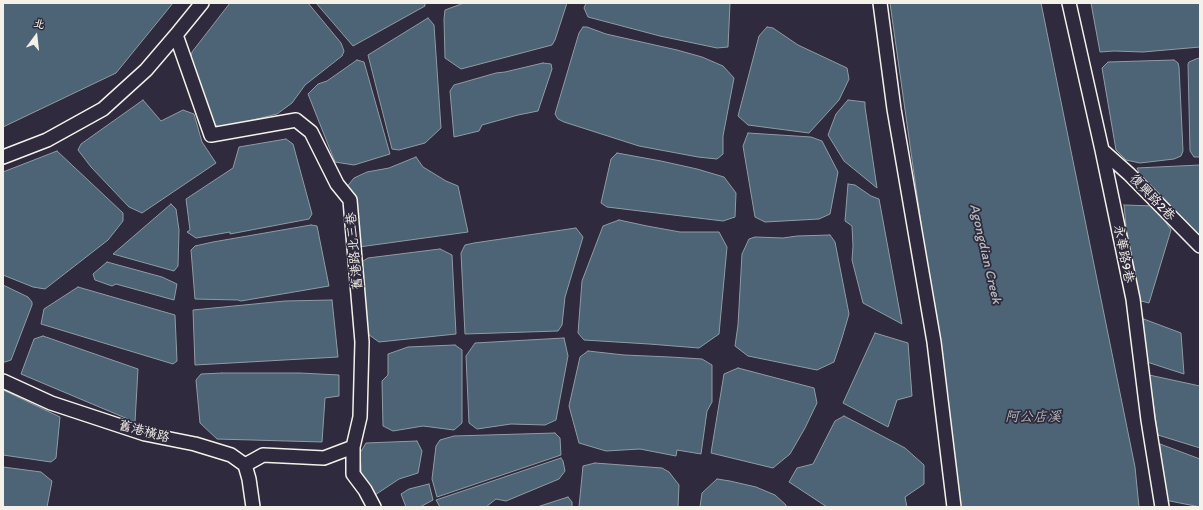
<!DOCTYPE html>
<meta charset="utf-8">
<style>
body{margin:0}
#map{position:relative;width:1203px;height:510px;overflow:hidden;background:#2f2a3d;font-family:Itim,"LXGW WenKai TC",sans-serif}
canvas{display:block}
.frame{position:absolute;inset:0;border:4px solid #f4f1e8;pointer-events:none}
.north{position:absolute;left:16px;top:16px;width:40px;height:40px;-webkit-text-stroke:3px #2f2a3d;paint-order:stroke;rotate:15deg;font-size:11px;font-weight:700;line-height:16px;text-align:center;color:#f4f1e8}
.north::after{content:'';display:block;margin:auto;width:14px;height:18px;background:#f4f1e8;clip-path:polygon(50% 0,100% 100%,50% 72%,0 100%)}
</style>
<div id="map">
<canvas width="1203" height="510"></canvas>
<div class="frame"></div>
<div class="north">北</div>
</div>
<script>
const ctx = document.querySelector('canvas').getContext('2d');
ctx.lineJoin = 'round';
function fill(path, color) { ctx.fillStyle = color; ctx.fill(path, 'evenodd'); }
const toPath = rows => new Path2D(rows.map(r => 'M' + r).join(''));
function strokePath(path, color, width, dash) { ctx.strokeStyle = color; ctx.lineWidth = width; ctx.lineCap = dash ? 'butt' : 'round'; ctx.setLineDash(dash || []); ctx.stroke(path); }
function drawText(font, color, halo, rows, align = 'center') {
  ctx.font = font + ' Itim,"LXGW WenKai TC",sans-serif'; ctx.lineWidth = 3.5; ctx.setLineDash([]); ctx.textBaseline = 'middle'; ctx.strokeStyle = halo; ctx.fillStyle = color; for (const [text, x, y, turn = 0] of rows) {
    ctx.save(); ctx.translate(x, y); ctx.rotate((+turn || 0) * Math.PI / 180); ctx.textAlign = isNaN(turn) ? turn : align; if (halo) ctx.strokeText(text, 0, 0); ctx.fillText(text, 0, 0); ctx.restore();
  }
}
const water = toPath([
 [3,3,173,3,116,73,3,127,3,3],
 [230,3,308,3,341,43,344,51,342,56,305,85,292,103,277,114,221,128,213,124,190,63,192,52,230,3],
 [316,3,425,3,425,6,353,46,316,3],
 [464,3,567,3,555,40,552,45,461,69,445,58,444,19,445,10,464,3],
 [586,3,730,3,728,47,717,48,660,36,588,17,584,8,586,3],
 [890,3,1041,3,1135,467,1139,507,957,507,935,323,890,3],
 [1091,3,1200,3,1200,47,1143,52,1114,51,1100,52,1091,3],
 [428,18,434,25,441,128,425,143,399,150,392,149,368,55,428,18],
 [583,27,587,27,606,34,677,50,702,57,723,66,734,78,723,136,723,154,717,159,698,157,639,146,564,122,558,119,555,114,579,33,583,27],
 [767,27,773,28,798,45,847,68,849,79,839,100,809,133,748,125,738,116,759,36,767,27],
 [1200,58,1200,157,1194,157,1190,151,1188,64,1189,62,1196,59,1200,58],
 [357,60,364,62,390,154,354,165,335,162,308,94,318,84,327,81,357,60],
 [1174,60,1178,63,1179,67,1183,151,1181,156,1174,159,1140,163,1126,160,1116,150,1102,68,1108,62,1174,60],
 [543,63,551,64,552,69,538,111,518,115,482,125,479,131,454,137,450,91,454,85,496,73,505,72,543,63],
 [143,100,161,121,183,110,194,114,202,142,216,163,142,213,129,207,91,167,78,150,81,144,143,100],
 [848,100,865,102,865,107,877,188,844,161,828,135,836,114,848,100],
 [748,133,811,137,822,141,838,172,830,214,819,219,765,222,755,217,743,146,748,133],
 [286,139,293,144,312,214,309,219,230,234,230,232,196,238,187,232,190,230,186,199,233,168,239,147,286,139],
 [57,151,123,213,123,221,108,240,45,289,33,287,3,275,3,172,57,151],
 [617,153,661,161,697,169,724,177,736,193,735,217,723,221,607,207,601,203,611,159,617,153],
 [416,157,423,167,446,181,458,186,468,232,359,247,346,188,354,178,367,172,389,168,416,157],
 [1200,165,1200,241,1183,225,1171,207,1143,181,1137,168,1200,165],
 [848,184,855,185,871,196,879,199,902,324,863,303,852,260,853,246,852,226,845,221,848,184],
 [171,204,176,209,179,230,178,266,174,271,113,254,171,204],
 [1124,205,1155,206,1171,230,1149,303,1133,299,1124,205],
 [619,220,647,226,680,232,719,232,727,247,719,334,699,348,649,344,584,340,578,333,582,281,603,226,619,220],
 [311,225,317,226,329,286,241,301,238,300,195,299,191,250,195,246,213,242,311,225],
 [576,228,583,237,565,297,562,325,558,331,465,334,461,253,465,245,474,243,576,228],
 [830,235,835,242,849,314,842,338,834,362,817,370,748,356,735,346,738,325,742,254,749,239,755,237,783,238,797,236,830,235],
 [440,249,452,255,456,334,379,342,365,332,360,263,368,258,440,249],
 [107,262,162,277,177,284,174,300,116,284,112,286,95,280,93,274,107,262],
 [3,285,28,297,32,302,32,305,11,360,5,362,3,362,3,285],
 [78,287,175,315,177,361,173,364,41,324,44,309,78,287],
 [332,300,338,357,195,365,193,310,285,301,332,300],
 [1141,318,1181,333,1184,374,1147,362,1141,318],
 [875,333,908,343,912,396,897,400,888,427,843,403,875,333],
 [43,336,138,369,135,422,21,374,34,339,43,336],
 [564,338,568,356,556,420,545,425,511,424,477,429,469,423,466,356,475,343,564,338],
 [455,345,462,350,462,423,454,430,423,426,393,431,383,426,382,381,388,375,388,354,408,347,455,345],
 [588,351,624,355,670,357,702,359,712,365,712,402,707,411,701,454,677,450,676,456,640,449,606,451,579,443,569,406,580,357,588,351],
 [738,368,814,388,817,403,805,428,790,454,773,468,711,453,724,374,738,368],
 [222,373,300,373,339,375,339,396,325,398,322,442,217,439,200,423,196,380,201,374,222,373],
 [1149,375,1200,386,1200,448,1158,435,1149,375],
 [3,390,60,417,56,458,51,462,3,455,3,390],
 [844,416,905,448,924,465,924,484,905,497,907,507,827,507,789,482,797,468,813,464,835,421,844,416],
 [555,433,560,438,561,455,437,497,432,479,436,446,440,440,454,436,555,433],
 [417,441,422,451,418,473,399,479,375,495,362,482,360,453,366,443,417,441],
 [1160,444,1200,459,1200,507,1165,500,1160,444],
 [561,458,563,461,565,471,559,479,506,501,496,499,486,507,440,507,436,500,561,458],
 [595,463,662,468,669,472,679,485,678,507,579,507,583,466,595,463],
 [3,467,41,472,52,481,47,507,3,507,3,467],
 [717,479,730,481,756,487,775,495,786,505,786,507,700,507,702,493,717,479],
 [429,484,433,500,420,507,406,507,401,494,409,489,429,484],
 [568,497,572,502,572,507,537,507,568,497]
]);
fill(water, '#4c6475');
strokePath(water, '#8f9ca3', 1);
const minor = toPath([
 [880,3,894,109,934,342,954,507],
 [1069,3,1102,150,1133,299,1148,420,1162,507],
 [176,35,211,135,296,120,311,132,337,184,350,200,362,342,360,417,353,447,324,458,263,455,245,465],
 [1102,150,1129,174,1200,246],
 [3,157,47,140,103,109,146,70,176,35,202,3],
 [3,381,51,403,145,434,195,444,231,455,245,465,249,479,253,507],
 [353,447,353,474,365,490,374,507]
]);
strokePath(minor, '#f4f1e8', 16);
strokePath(minor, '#2f2a3d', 13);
drawText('13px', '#f4f1e8', '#2f2a3d', [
 ["復興路2巷",1152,198,46],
 ["舊港路北三巷",355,251,-95],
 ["永華路9巷",1123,254,79],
 ["舊港橫路",144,432,15]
]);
drawText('italic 14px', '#b1b9ba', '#2f2a3d', [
 ["Agongdian Creek",985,254,77],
 ["阿公店溪",1033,417]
]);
</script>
